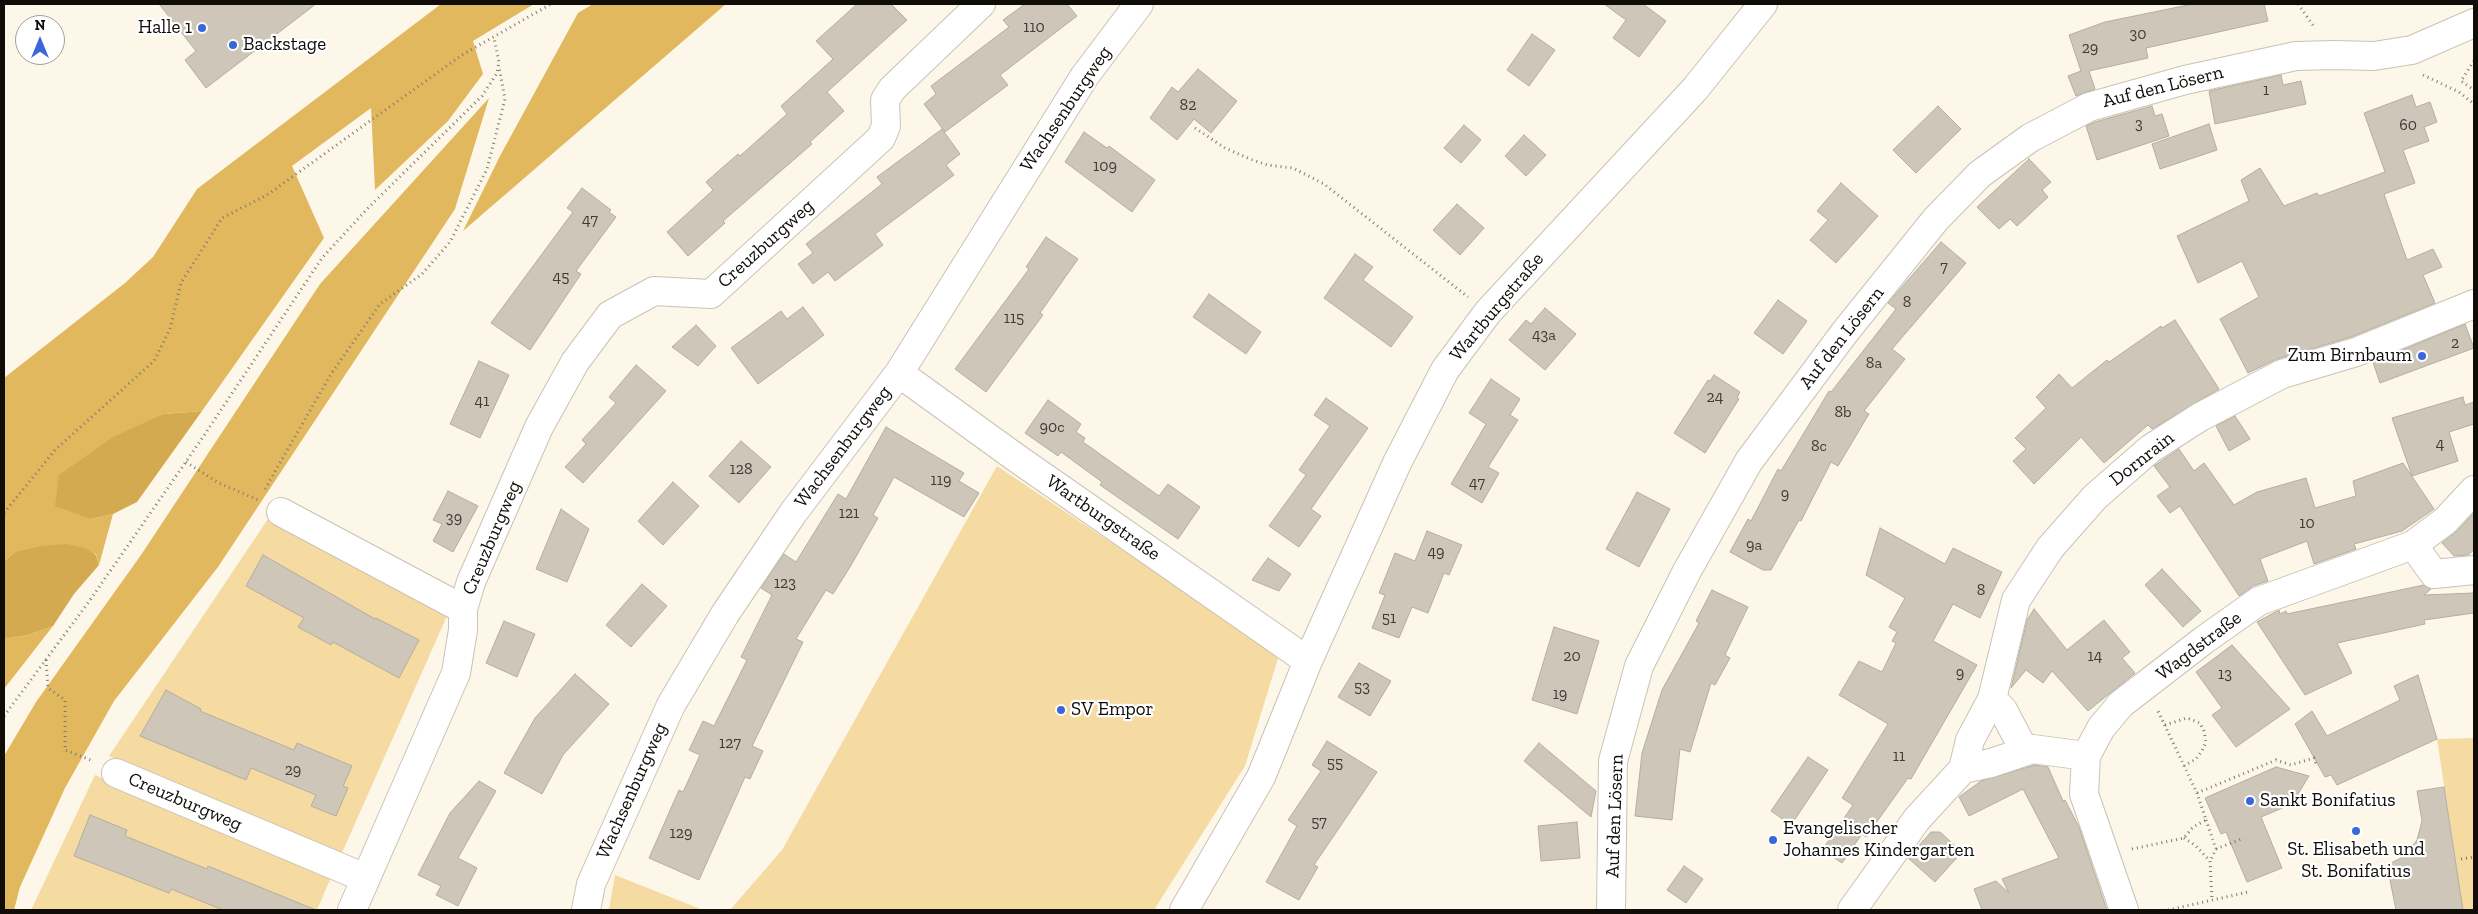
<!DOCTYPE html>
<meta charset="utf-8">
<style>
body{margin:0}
#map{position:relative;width:2478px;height:914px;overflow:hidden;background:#fdf7e9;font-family:"Zilla Slab",serif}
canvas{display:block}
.frame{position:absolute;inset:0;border:5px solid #100d09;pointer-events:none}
.north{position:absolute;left:15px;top:15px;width:50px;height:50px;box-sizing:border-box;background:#fff;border:1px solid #9f9e9d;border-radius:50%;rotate:0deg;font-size:14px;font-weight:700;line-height:20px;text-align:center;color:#100d09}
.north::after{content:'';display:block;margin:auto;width:18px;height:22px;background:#3b66d7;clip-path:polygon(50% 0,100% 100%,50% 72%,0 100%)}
</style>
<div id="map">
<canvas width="2478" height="914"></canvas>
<div class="frame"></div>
<div class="north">N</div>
</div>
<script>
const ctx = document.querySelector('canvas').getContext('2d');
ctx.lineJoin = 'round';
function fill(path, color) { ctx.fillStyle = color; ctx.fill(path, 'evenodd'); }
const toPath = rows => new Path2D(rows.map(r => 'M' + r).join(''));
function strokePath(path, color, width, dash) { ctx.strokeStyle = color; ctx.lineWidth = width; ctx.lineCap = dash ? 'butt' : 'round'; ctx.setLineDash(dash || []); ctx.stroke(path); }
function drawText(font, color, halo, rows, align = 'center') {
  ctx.font = font + ' "Zilla Slab",serif'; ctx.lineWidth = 4.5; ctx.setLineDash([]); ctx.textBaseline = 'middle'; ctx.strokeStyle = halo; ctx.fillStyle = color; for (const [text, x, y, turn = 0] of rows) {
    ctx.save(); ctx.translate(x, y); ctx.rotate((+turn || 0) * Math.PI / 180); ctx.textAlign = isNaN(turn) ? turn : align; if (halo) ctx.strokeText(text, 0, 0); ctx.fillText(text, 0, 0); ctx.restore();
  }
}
fill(toPath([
 [997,466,1279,655,1245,766,1154,910,730,910,782,850],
 [270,516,447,616,341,855,109,756],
 [2474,738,2474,910,2463,910,2437,739],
 [95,775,332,875,317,910,31,910],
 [615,875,703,910,609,910]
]), '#f5daa2');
fill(toPath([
 [441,4,534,4,473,41,483,74,448,121,375,190,371,108,292,166,324,238,202,411,164,414,91,519,113,514,99,565,96,554,15,552,4,561,4,378,125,283,153,257,197,189],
 [593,4,726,4,463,231,500,156,578,13],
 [489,98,455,209,218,567,114,701,65,788,20,887,14,910,4,910,4,756,36,702,141,555,320,284],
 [53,626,4,689,4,639,28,635]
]), '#e1b85d');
fill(toPath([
 [202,411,137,502,113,514,91,519,55,506,59,475,113,437,164,414],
 [67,544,84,548,96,555,99,565,74,594,53,626,28,635,4,639,4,561,15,552,42,546]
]), '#d3aa4f');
const building = toPath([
 [159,4,316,4,206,88,185,60,196,51,159,4],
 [857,4,891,4,907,20,827,92,844,111,810,142,812,144,723,221,725,223,688,256,667,232,713,190,706,182,738,154,740,156,787,114,781,106,833,59,816,41,857,4],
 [1025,4,1067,4,1077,16,1000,75,1008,85,945,132,924,104,936,94,931,86,1009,27,1003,20,1025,4],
 [1604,4,1643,4,1666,21,1639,57,1613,38,1626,20,1604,4],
 [2193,4,2264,4,2268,21,2146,48,2148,58,2089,71,2095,89,2076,96,2068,76,2081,71,2069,35,2105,22,2193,4],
 [1532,34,1555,50,1529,86,1507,70,1532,34],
 [1198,69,1237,101,1211,133,1194,119,1177,140,1150,118,1172,87,1178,92,1198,69],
 [2281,75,2283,85,2301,81,2306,104,2215,124,2209,91,2281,75],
 [2412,95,2416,107,2430,102,2437,122,2424,127,2429,141,2403,150,2415,183,2384,194,2407,260,2433,249,2442,267,2423,275,2435,303,2351,337,2277,359,2248,373,2220,319,2259,297,2242,261,2198,283,2177,236,2249,201,2241,180,2260,168,2284,206,2317,193,2319,196,2385,172,2364,113,2412,95],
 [1938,106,1961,129,1916,173,1893,150,1938,106],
 [2152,106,2155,116,2162,114,2169,136,2097,160,2086,126,2095,122,2152,106],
 [2209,124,2217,150,2160,169,2152,144,2209,124],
 [1464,125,1481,140,1461,163,1444,148,1464,125],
 [942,129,960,154,946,165,954,175,875,234,883,245,835,281,828,272,813,284,798,264,813,253,806,244,882,184,877,177,942,129],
 [1084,132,1107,148,1109,146,1155,180,1132,212,1065,162,1084,132],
 [1524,135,1546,155,1526,176,1505,156,1524,135],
 [2029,159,2051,182,2042,190,2048,197,2017,226,2010,219,1999,229,1977,207,2029,159],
 [1841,183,1878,216,1836,263,1810,240,1828,220,1817,211,1841,183],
 [582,188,611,210,609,212,616,217,576,271,581,274,530,350,491,323,573,212,567,208,582,188],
 [1457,204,1484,228,1460,255,1433,230,1457,204],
 [1046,237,1078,259,1040,313,1043,315,986,392,955,369,1029,269,1026,267,1046,237],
 [1941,242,1966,263,1892,349,1905,359,1864,411,1869,414,1838,466,1831,462,1801,521,1799,520,1771,570,1763,570,1730,552,1748,519,1751,521,1778,469,1781,471,1829,391,1831,392,1896,309,1888,303,1941,242],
 [1355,254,1373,267,1363,280,1413,317,1391,347,1324,298,1355,254],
 [1209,294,1261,332,1246,354,1193,317,1209,294],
 [1778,300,1807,321,1783,354,1754,333,1778,300],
 [803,307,824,335,758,384,731,348,781,311,787,319,803,307],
 [1545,308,1576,334,1545,370,1509,340,1526,320,1531,324,1545,308],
 [2175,320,2219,389,2152,429,2148,425,2104,463,2081,437,2034,484,2013,461,2026,449,2015,438,2046,408,2036,397,2059,374,2072,388,2107,360,2109,362,2161,326,2162,328,2175,320],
 [2465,324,2474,348,2380,383,2373,362,2465,324],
 [696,325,716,346,698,366,672,347,696,325],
 [479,361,509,375,480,438,450,424,479,361],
 [636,365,666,391,583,483,565,467,586,444,582,440,616,403,609,397,636,365],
 [1714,375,1740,392,1737,398,1739,399,1705,453,1674,433,1708,380,1710,381,1714,375],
 [1491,379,1520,399,1510,415,1518,420,1488,467,1499,473,1482,503,1451,484,1486,424,1469,413,1491,379],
 [2463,397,2465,405,2474,402,2474,424,2449,432,2458,461,2412,476,2392,418,2463,397],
 [1326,398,1368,428,1311,509,1321,516,1299,547,1269,526,1306,475,1299,470,1330,426,1314,415,1326,398],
 [1048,400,1081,424,1076,432,1085,438,1083,442,1159,496,1168,484,1200,507,1178,539,1100,485,1102,482,1061,452,1058,456,1025,433,1048,400],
 [2235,416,2250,439,2229,451,2216,426,2235,416],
 [886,427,964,473,959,481,979,493,964,517,894,477,873,515,878,518,850,567,833,594,826,590,796,639,803,642,752,746,763,751,750,779,745,777,699,880,649,858,679,790,683,792,700,755,689,750,703,721,714,726,747,660,741,657,772,595,761,588,784,554,796,562,838,494,846,499,886,427],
 [741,441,771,467,739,503,709,476,741,441],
 [2179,449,2194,471,2204,463,2234,505,2257,492,2306,478,2315,508,2356,496,2353,481,2403,463,2434,509,2402,531,2354,544,2356,549,2314,564,2307,541,2260,559,2268,581,2253,586,2239,596,2180,506,2170,513,2157,496,2170,487,2154,466,2179,449],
 [673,482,699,506,663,545,638,521,673,482],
 [448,491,478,506,453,552,433,541,442,524,433,520,448,491],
 [1637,492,1670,509,1639,567,1606,549,1637,492],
 [561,509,589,529,567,582,536,569,561,509],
 [2474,513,2474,550,2468,555,2454,556,2442,543,2456,532,2474,513],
 [1880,528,1945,564,1953,548,2002,572,1980,618,1953,604,1933,641,1977,665,1911,779,1908,778,1866,837,1862,834,1842,863,1822,850,1853,805,1842,798,1888,724,1839,695,1859,661,1882,672,1896,643,1892,641,1897,632,1889,627,1905,598,1866,575,1880,528],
 [1427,531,1462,545,1449,575,1444,573,1428,613,1412,607,1399,638,1372,628,1385,595,1379,593,1395,553,1415,561,1427,531],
 [263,555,375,619,376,618,419,640,399,678,333,642,331,645,298,627,304,618,246,586,263,555],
 [1268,558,1291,574,1279,591,1252,580,1268,558],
 [2162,569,2201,611,2183,627,2145,585,2162,569],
 [642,584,667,606,631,647,606,625,642,584],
 [2424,585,2431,589,2424,595,2474,593,2474,613,2424,620,2425,624,2337,643,2352,673,2305,695,2257,622,2279,610,2280,614,2286,611,2287,614,2424,585],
 [1712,590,1748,607,1725,655,1730,658,1715,685,1711,683,1690,752,1680,749,1672,820,1635,816,1642,753,1662,690,1699,623,1696,621,1712,590],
 [2034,609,2067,650,2104,620,2130,652,2122,658,2135,673,2088,711,2052,671,2043,683,2026,670,2011,688,2027,620,2034,609],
 [504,621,535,634,517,677,486,663,504,621],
 [1554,627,1599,641,1577,714,1532,700,1554,627],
 [2232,645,2290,709,2236,747,2212,715,2222,708,2196,672,2232,645],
 [1359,663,1391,681,1370,716,1338,697,1359,663],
 [575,674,609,704,563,755,542,794,504,773,535,718,575,674],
 [2418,675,2437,739,2337,785,2331,775,2325,777,2295,724,2312,711,2327,736,2400,700,2394,686,2418,675],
 [166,690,201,709,200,711,294,750,297,743,352,766,343,786,348,788,336,816,311,806,316,795,251,768,246,780,140,736,166,690],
 [1327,741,1377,772,1314,865,1318,867,1299,900,1266,882,1297,826,1288,820,1321,771,1312,765,1327,741],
 [1539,743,1596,791,1591,817,1524,761,1539,743],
 [1808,757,1828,770,1791,825,1771,811,1808,757],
 [2035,765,2048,767,2063,801,2065,800,2079,827,2107,910,1982,910,1974,889,1996,881,2009,893,2002,879,2059,858,2023,789,1969,816,1959,797,1981,781,2035,765],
 [2276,767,2309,776,2292,804,2261,817,2282,868,2247,882,2226,832,2221,834,2205,798,2276,767],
 [479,781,496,791,458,858,477,868,458,906,436,895,441,886,418,875,450,813,479,781],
 [2444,787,2463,910,2396,910,2387,865,2405,856,2417,840,2422,821,2417,791,2444,787],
 [90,815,127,830,125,836,207,869,208,866,316,910,223,910,171,889,169,893,74,856,90,815],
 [1577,822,1580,858,1541,861,1538,826,1577,822],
 [1931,832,1940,832,1962,852,1935,882,1908,858,1931,832],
 [1684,866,1703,879,1686,903,1667,890,1684,866]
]);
fill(building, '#cdc6b9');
strokePath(building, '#b4aea1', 1);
const minor = toPath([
 [899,373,1015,457,1308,661],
 [281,512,463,609],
 [2413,545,2434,574,2474,570],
 [1992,699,2003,710,2024,750],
 [1963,769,1991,763,2033,749,2086,756],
 [116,773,365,878],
 [352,910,456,673,463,630,463,609,471,582,539,427,575,362,610,315,654,291,711,294,881,138,886,126,885,100,892,89,981,4],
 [586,910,591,884,671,705,725,614,793,513,899,373,1084,77,1139,4],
 [1184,910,1261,777,1308,661,1397,463,1445,370,1488,312,1695,89,1763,4],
 [1611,910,1613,761,1639,666,1687,571,1749,461,1845,332,1936,219,1980,174,2030,138,2089,107,2185,80,2296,56,2334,55,2374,56,2412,50,2474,23],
 [1852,910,1917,819,1963,769,1970,740,1992,699,2016,600,2050,548,2095,497,2150,449,2200,417,2282,374,2356,352,2474,304],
 [2124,910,2084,794,2086,756,2101,728,2121,704,2204,640,2259,601,2413,545,2445,521,2474,490]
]);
strokePath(minor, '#c9c3b6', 30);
strokePath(toPath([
 [2298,4,2315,28],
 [2474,61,2461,81,2474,90],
 [2423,75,2459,92,2474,104],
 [1195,128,1225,148,1250,159,1267,165,1293,168,1324,184,1468,297],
 [186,462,217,482,258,500],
 [265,489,331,374,380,304,422,274,450,242,487,169,505,99,499,67],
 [4,513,55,450,154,361,170,329,181,283,222,218,267,195,462,55,551,4],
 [46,660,48,688,65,700,65,750,93,761],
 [4,716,88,603,201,440,322,258,369,207,482,96,497,73,499,62,494,38],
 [2165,725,2187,718,2200,723,2204,731,2206,742,2202,751,2196,759,2184,766],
 [2197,793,2276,760,2291,765,2314,758,2316,764],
 [2206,820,2216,849,2210,861],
 [2184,838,2196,846,2210,861,2212,900],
 [2132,849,2184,838,2193,827,2206,820,2197,793,2157,709],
 [2216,849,2244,838],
 [2461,859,2474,857],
 [2168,910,2248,892]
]), '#7f7a71', 3, [1, 4]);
strokePath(minor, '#fff', 28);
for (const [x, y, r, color] of [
 [202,28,5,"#3b66d7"],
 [233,45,5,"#3b66d7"],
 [2422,356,5,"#3b66d7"],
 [1061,710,5,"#3b66d7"],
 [2250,801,5,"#3b66d7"],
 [2356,831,5,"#3b66d7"],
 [1773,840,5,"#3b66d7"]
]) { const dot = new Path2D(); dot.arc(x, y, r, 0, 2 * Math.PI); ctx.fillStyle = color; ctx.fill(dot); strokePath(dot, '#fff', 2); }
drawText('16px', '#3f3b35', null, [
 ["110",1034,27],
 ["30",2138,34],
 ["29",2090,48],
 ["1",2266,90],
 ["82",1188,105],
 ["3",2139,124],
 ["60",2408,125],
 ["109",1105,166],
 ["47",590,220],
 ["7",1944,267],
 ["45",561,277],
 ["8",1907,302],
 ["115",1014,318],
 ["43a",1544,335],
 ["2",2455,343],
 ["8a",1874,363],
 ["24",1715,397],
 ["41",482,401],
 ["8b",1843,412],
 ["90c",1052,427],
 ["4",2440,444],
 ["8c",1819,446],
 ["128",741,469],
 ["119",941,480],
 ["47",1477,483],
 ["9",1785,494],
 ["121",849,513],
 ["39",454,518],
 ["10",2307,523],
 ["9a",1754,545],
 ["49",1436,552],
 ["123",785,583],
 ["8",1981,590],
 ["51",1389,618],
 ["20",1572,656],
 ["14",2095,656],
 ["9",1960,673],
 ["13",2225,674],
 ["53",1362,687],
 ["19",1560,694],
 ["127",730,743],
 ["11",1899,756],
 ["55",1335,763],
 ["29",293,770],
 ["57",1319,822],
 ["129",681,833]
]);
drawText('19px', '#100d09', '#fff', [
 ["Halle 1",192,28,"right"],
 ["Backstage",243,45],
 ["Zum Birnbaum",2412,356,"right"],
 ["SV Empor",1071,710],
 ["Sankt Bonifatius",2260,801],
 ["Evangelischer",1783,829],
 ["Johannes Kindergarten",1783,851],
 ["St. Elisabeth und",2356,850,"center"],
 ["St. Bonifatius",2356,872,"center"]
], 'left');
drawText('19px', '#100d09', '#fff', [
 ["Auf den Lösern",2163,87,-14],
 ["Wachsenburgweg",1066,109,-56],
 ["Creuzburgweg",766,244,-42],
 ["Wartburgstraße",1497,307,-50],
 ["Auf den Lösern",1842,338,-52],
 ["Wachsenburgweg",843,447,-53],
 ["Dornrain",2142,459,-38],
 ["Wartburgstraße",1103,518,35],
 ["Creuzburgweg",492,538,-67],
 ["Wagdstraße",2199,646,-37],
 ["Wachsenburgweg",632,791,-66],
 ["Creuzburgweg",185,802,23],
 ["Auf den Lösern",1615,816,-88]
]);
</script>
